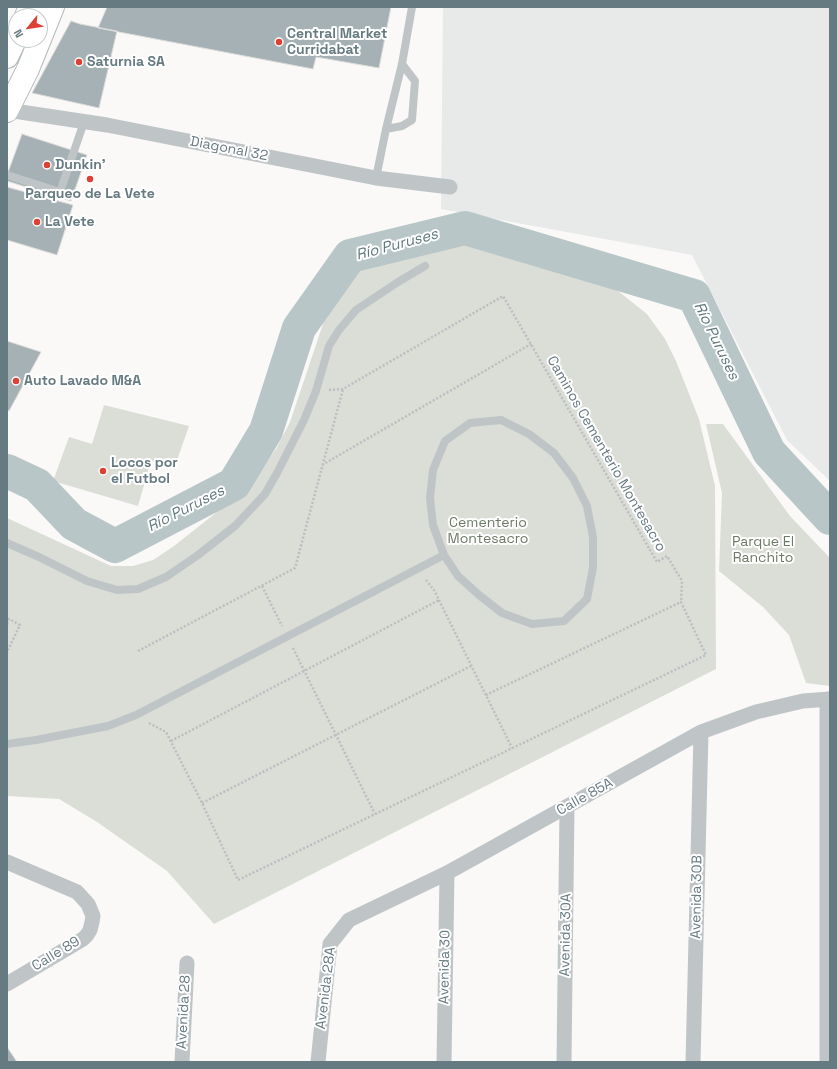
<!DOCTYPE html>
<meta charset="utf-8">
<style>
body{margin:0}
#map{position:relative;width:837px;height:1069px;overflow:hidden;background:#faf9f8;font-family:"Space Grotesk",sans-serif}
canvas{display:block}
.frame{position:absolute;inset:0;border:8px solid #667a81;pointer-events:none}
.north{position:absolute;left:8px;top:8px;width:40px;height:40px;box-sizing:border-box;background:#fff;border:1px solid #c2cacd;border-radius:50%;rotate:240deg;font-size:11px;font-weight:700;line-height:16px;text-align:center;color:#667a81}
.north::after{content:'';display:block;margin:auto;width:14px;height:18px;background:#dd4034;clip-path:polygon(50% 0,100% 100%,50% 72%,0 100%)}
</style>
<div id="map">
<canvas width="837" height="1069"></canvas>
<div class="frame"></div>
<div class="north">N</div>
</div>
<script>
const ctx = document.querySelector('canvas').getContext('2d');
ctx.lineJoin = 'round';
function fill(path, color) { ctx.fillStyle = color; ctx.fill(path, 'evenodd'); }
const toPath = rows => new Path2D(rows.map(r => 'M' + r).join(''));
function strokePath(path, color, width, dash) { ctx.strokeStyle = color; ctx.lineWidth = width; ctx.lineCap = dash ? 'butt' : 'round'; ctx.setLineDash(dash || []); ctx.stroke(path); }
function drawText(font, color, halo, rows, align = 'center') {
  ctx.font = font + ' "Space Grotesk",sans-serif'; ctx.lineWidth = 4; ctx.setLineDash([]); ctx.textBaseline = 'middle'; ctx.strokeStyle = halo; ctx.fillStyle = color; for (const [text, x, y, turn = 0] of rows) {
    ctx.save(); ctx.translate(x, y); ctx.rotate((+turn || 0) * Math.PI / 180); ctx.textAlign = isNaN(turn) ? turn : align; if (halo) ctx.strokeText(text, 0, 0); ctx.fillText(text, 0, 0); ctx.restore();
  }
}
fill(toPath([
 [443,7,830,7,830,481,787,440,692,255,441,209]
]), '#e8e9e9');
fill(toPath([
 [461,242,540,260,578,274,618,291,647,314,665,339,676,361,699,419,715,486,716,669,214,924,167,871,97,822,59,799,7,796,7,518,111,566,133,566,153,560,174,546,222,508,242,490,261,470,276,449,290,422,328,309,349,278,378,259,411,248],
 [104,405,189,426,175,466,151,461,138,506,53,481,69,437,92,444],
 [706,424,723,424,790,516,830,558,830,686,806,683,789,635,763,607,719,571,722,493]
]), '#dbded7');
strokePath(toPath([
 [7,471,37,485,74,524,115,546,234,484,266,431,299,328,350,256,465,228,694,296,769,452,830,518]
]), '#b8c6c8', 34);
const building = toPath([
 [107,7,391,7,379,68,316,57,313,69,98,28,107,7],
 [71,21,80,24,117,31,99,108,32,93,71,21],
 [22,134,87,155,71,201,7,181,7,175,22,134],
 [7,187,73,205,57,255,7,240,7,187],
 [7,341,41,352,9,411,7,410,7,341],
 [7,1047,17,1062,7,1062,7,1047]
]);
fill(building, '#a6b1b5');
strokePath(building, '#dcdbda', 1);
const highway = toPath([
 [26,16,30,7],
 [7,57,16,38],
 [7,111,28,69,53,7]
]);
strokePath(highway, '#b3b9bb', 24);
strokePath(toPath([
 [329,390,343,389,503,296,657,562,667,556,682,581,681,602],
 [322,465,531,344],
 [426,580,434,590,512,748],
 [262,586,282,626],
 [7,624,9,619,20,625,7,652],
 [293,648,375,814],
 [138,651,295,568,343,389],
 [149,723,166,732,202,803,238,880,706,655,681,602,486,695],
 [171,741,439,600],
 [202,803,471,666]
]), '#babec0', 2.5, [2, 2]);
strokePath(toPath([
 [386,129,402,126,412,120,415,81,402,64],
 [7,175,60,192,84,122],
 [376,178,386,129,402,64,412,7],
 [501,420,529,434,554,453,573,478,587,506,593,537,593,568,587,599,564,621,532,624,502,613,479,595,458,576,444,555,433,525,430,498,433,470,445,441,470,423,501,420],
 [7,543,39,557,87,581,117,590,138,589,166,577,198,555,235,526,265,494,277,473,304,420,316,391,329,346,339,330,356,310,398,282,425,266],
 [7,744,36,740,108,726,136,715,444,555]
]), '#bfc5c7', 8);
strokePath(toPath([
 [7,110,107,125,376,178,450,187],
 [7,862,77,892,88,904,93,916,92,922,90,930,87,935,83,939,7,984],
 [182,1062,187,963],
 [318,1062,330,944,349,920,447,873,701,732,756,712,803,701,830,699],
 [444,1062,447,873],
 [564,1062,567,807],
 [693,1062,701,732],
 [827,1062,827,699]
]), '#bfc5c7', 15);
strokePath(highway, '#fff', 22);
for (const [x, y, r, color] of [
 [279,42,4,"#dd4034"],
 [79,62,4,"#dd4034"],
 [47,165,4,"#dd4034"],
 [90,179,4,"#dd4034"],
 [37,222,4,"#dd4034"],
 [16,381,4,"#dd4034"],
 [103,471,4,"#dd4034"]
]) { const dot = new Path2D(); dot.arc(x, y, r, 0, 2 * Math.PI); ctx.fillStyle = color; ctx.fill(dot); strokePath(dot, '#fff', 1.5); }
drawText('bold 14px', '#667a81', '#fff', [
 ["Central Market",287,34],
 ["Curridabat",287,50],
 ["Saturnia SA",87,62],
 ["Dunkin'",55,165],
 ["Parqueo de La Vete",90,194,"center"],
 ["La Vete",45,222],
 ["Auto Lavado M&A",24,381],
 ["Locos por",111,463],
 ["el Futbol",111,479]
], 'left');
drawText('14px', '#667a81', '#fff', [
 ["Diagonal 32",229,149,11],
 ["Caminos Cementerio Montesacro",606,454,60],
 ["Calle 85A",585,797,-29],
 ["Avenida 30B",697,897,-89],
 ["Avenida 30A",566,935,-89],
 ["Calle 89",56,954,-31],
 ["Avenida 30",445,967,-89],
 ["Avenida 28A",326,988,-83],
 ["Avenida 28",184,1012,-87]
]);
drawText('14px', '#6c7a65', '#fff', [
 ["Cementerio",488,523],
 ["Montesacro",488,539],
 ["Parque El",763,542],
 ["Ranchito",763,558]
]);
drawText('italic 15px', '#60787b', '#fff', [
 ["Río Puruses",397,245,-15],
 ["Río Puruses",716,341,64],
 ["Río Puruses",186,509,-27]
]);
</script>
